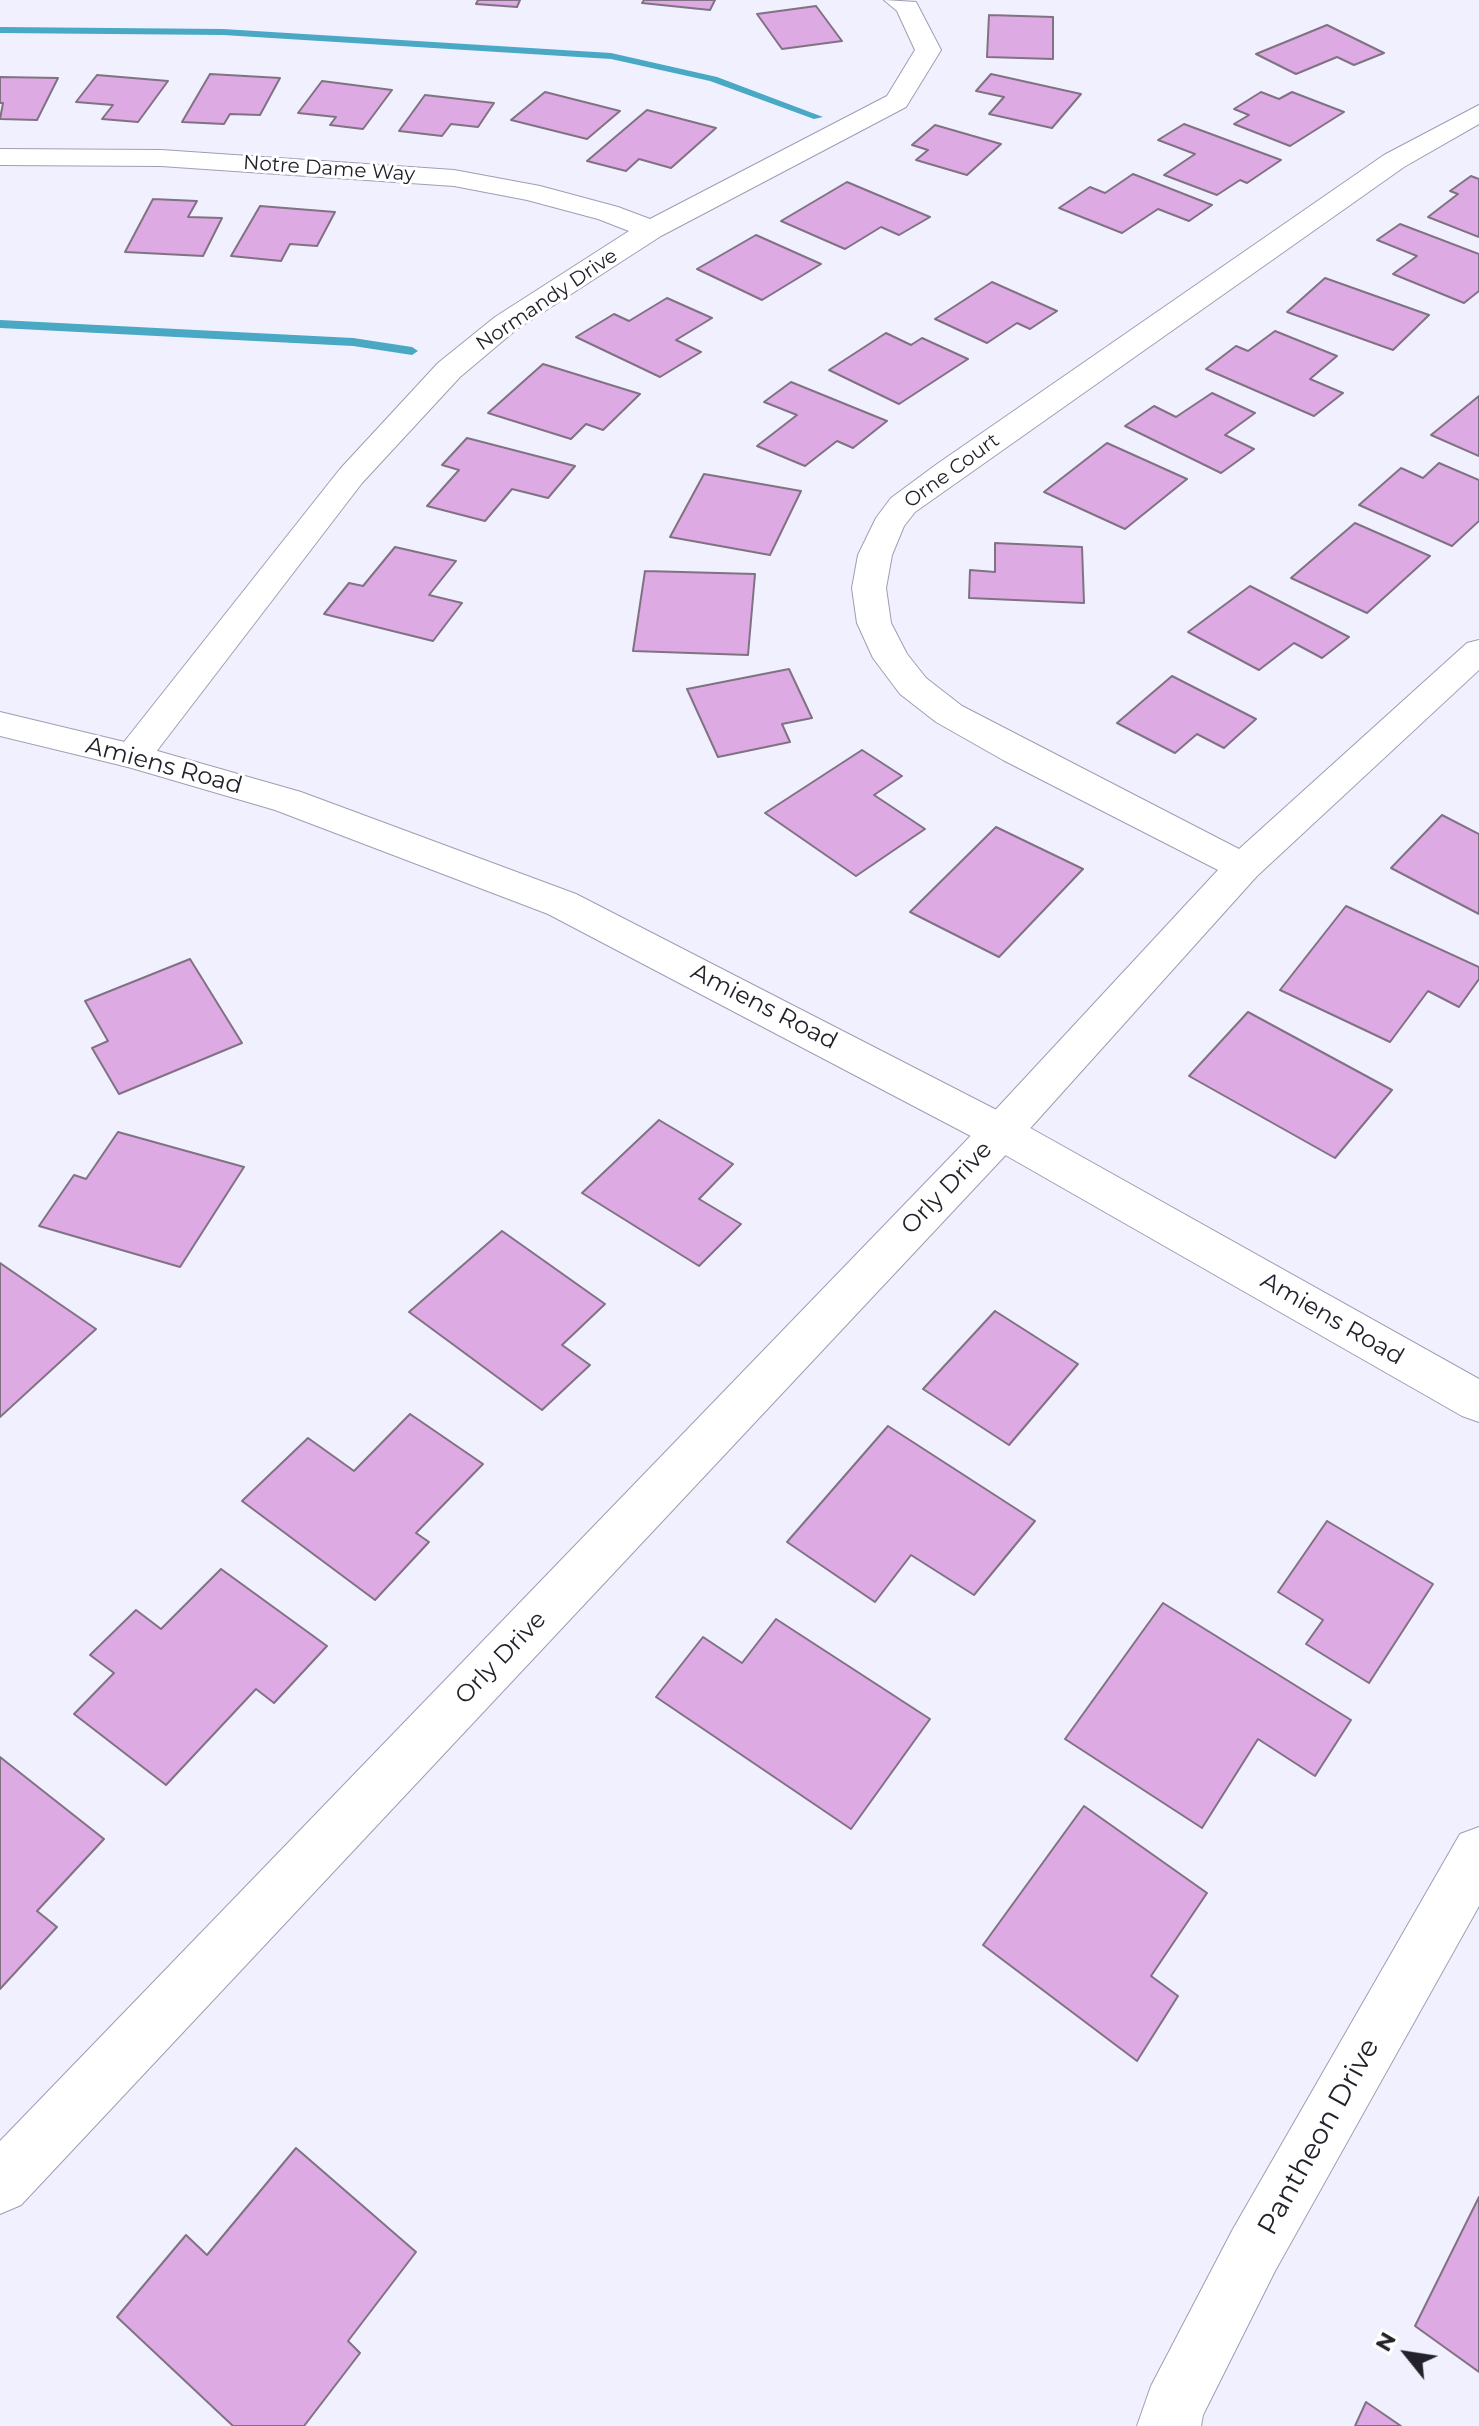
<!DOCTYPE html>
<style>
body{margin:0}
#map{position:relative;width:1479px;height:2426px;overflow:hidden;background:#f1f0fe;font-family:Montserrat,sans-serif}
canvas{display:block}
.north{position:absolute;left:1367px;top:2314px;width:80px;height:80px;-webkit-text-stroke:6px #fff;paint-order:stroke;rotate:300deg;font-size:22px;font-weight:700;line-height:32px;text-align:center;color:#23222b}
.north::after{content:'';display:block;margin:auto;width:28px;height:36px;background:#23222b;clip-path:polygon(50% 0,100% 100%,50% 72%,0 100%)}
</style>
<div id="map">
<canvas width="1479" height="2426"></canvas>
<div class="north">N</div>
</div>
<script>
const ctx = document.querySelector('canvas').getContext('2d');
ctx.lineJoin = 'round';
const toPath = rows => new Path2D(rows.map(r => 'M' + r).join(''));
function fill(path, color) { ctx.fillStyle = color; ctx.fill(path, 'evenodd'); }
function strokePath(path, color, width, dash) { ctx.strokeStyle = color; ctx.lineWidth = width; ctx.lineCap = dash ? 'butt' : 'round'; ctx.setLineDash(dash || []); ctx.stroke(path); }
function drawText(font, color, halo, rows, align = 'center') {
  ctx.font = font + ' Montserrat,sans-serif'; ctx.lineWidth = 6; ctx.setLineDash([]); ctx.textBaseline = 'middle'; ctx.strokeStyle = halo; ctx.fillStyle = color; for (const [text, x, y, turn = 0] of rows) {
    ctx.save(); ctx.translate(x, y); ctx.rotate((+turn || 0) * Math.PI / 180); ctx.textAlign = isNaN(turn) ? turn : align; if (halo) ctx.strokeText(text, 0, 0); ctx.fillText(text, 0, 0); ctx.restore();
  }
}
fill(toPath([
 [0,27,223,29,611,53,717,77,823,117,814,119,710,81,611,59,223,35,0,33,0,27],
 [0,320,353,338,412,347,418,351,412,355,353,346,0,328,0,320]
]), '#49a8c3');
const building = toPath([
 [478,0,520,0,517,7,476,4,478,0],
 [644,0,715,0,710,10,642,3,644,0],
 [816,6,842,41,782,49,757,14,816,6],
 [989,15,1053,17,1053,59,987,57,989,15],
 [1327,25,1384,53,1354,65,1337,57,1296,74,1256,54,1327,25],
 [210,74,280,78,260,115,230,114,224,124,182,122,210,74],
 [991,74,1081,94,1052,128,989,114,1004,97,976,91,991,74],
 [97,75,168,81,138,122,102,119,113,105,76,102,97,75],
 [0,77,58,78,37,120,0,119,3,103,0,103,0,77],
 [322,81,392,90,363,129,330,125,336,117,298,113,322,81],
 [545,92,620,111,587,139,511,120,545,92],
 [1261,92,1279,99,1292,92,1344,112,1290,146,1234,124,1249,115,1234,109,1261,92],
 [425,95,494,103,478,127,451,124,442,136,399,131,425,95],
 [647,110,716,128,671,168,639,159,626,171,587,161,647,110],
 [1184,124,1281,160,1247,183,1240,180,1217,195,1164,175,1195,154,1158,140,1184,124],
 [935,125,1001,144,967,175,916,160,928,150,912,145,935,125],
 [1133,174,1212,205,1189,221,1158,209,1122,233,1059,208,1090,187,1105,193,1133,174],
 [1471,176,1479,179,1479,237,1428,217,1458,194,1450,191,1471,176],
 [847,182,930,217,899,235,881,227,845,249,781,221,847,182],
 [153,199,197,201,188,217,222,218,203,256,125,252,153,199],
 [260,206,335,212,317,246,290,244,281,261,231,256,260,206],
 [1400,224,1479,254,1479,291,1464,303,1393,274,1417,256,1377,240,1400,224],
 [756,235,821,264,762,300,697,269,756,235],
 [1325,278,1429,315,1393,350,1287,312,1325,278],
 [992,282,1057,311,1030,329,1017,323,987,343,935,319,992,282],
 [667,298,712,318,676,340,701,352,660,377,576,337,614,314,629,321,667,298],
 [1275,331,1337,356,1310,379,1343,393,1314,416,1206,369,1236,346,1248,351,1275,331],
 [886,333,911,345,922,338,968,359,899,404,829,370,886,333],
 [543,364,640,394,603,430,586,424,571,439,488,413,543,364],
 [791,382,887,421,853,448,837,441,805,466,757,446,797,415,764,402,791,382],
 [1212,393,1255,413,1225,435,1254,449,1221,473,1125,426,1154,406,1176,417,1212,393],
 [1479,396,1479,456,1431,435,1479,396],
 [467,438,575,466,548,498,512,489,485,521,427,506,459,470,442,465,467,438],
 [1107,443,1187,479,1125,529,1044,492,1107,443],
 [1439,463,1479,480,1479,521,1452,546,1359,505,1401,468,1423,478,1439,463],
 [704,474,801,491,770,555,670,537,704,474],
 [1355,523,1430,556,1367,613,1291,578,1355,523],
 [995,543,1082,547,1084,603,969,598,970,570,995,572,995,543],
 [395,547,456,561,429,595,462,603,433,641,324,614,349,583,363,586,395,547],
 [645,571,755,574,748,655,633,651,645,571],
 [1250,586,1349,637,1322,658,1294,643,1259,670,1188,632,1250,586],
 [789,669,812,718,782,724,790,742,718,757,687,689,789,669],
 [1172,676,1256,719,1224,748,1197,734,1175,753,1117,723,1172,676],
 [862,750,902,776,874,795,925,829,856,876,765,813,862,750],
 [1442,815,1479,834,1479,914,1391,868,1442,815],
 [996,827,1083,869,999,957,910,912,996,827],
 [1346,906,1479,967,1479,979,1459,1007,1428,991,1390,1042,1280,990,1346,906],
 [190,959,242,1043,119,1094,92,1048,108,1041,85,1001,190,959],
 [1248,1012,1392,1090,1335,1158,1189,1076,1248,1012],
 [659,1120,733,1164,699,1199,741,1224,699,1266,582,1193,659,1120],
 [118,1132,244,1167,180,1267,39,1226,74,1175,86,1179,118,1132],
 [502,1231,605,1304,562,1345,590,1365,542,1410,409,1312,502,1231],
 [0,1263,96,1329,0,1417,0,1263],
 [995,1311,1078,1364,1009,1445,923,1389,995,1311],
 [410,1414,483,1464,416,1533,429,1542,375,1600,242,1501,308,1438,354,1471,410,1414],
 [888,1426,1035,1521,974,1595,911,1555,875,1602,787,1542,888,1426],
 [1327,1521,1433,1584,1369,1683,1306,1644,1323,1620,1278,1592,1327,1521],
 [221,1569,327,1646,274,1703,256,1689,166,1785,74,1714,114,1673,90,1655,136,1610,161,1629,221,1569],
 [1163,1603,1351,1720,1315,1776,1258,1739,1202,1828,1065,1739,1163,1603],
 [776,1619,930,1719,851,1829,656,1697,703,1637,742,1663,776,1619],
 [0,1757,104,1839,37,1911,57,1927,0,1989,0,1757],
 [1084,1806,1207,1893,1151,1976,1178,1996,1137,2061,983,1945,1084,1806],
 [296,2148,416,2252,348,2341,360,2353,304,2426,233,2426,117,2317,186,2235,207,2255,296,2148],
 [1479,2197,1479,2372,1415,2326,1479,2197],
 [1366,2402,1401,2426,1355,2426,1366,2402]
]);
fill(building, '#ddaae4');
strokePath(building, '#817283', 2);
const minor = toPath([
 [884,0,916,2,941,50,906,107,661,236,517,329,460,377,362,483,146,765,133,768,120,765,115,756,120,747,340,469,438,363,495,317,629,231,598,219,527,200,454,186,161,166,0,165,0,149,161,150,454,170,540,186,618,207,650,219,887,96,915,50,897,11,884,0],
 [1479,105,1479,124,1404,167,915,512,904,526,892,555,886,588,891,623,907,654,926,678,962,706,1239,849,1467,643,1479,640,1479,670,1257,876,1016,1144,21,2205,0,2214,0,2141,986,1120,1218,870,1003,760,936,722,900,694,873,658,857,623,852,588,858,555,876,518,891,498,937,464,1384,155,1479,105],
 [1479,1827,1479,1906,1275,2271,1203,2415,1201,2426,1137,2426,1151,2386,1233,2229,1460,1834,1479,1827]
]);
const tertiary = toPath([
 [0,712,133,744,301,792,576,894,1016,1120,1479,1379,1479,1422,1462,1416,986,1144,548,914,275,810,128,767,0,736,0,712]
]);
strokePath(minor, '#9f9eb3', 2);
strokePath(tertiary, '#9f9eb3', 2);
fill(minor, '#fff');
fill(tertiary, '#fff');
drawText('20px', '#23222b', '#fff', [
 ["Notre Dame Way",329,169,4],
 ["Normandy Drive",547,300,-34],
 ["Orne Court",952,471,-36]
]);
drawText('24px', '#23222b', '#fff', [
 ["Amiens Road",164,766,15],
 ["Amiens Road",764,1007,27],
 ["Orly Drive",947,1188,-46],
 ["Amiens Road",1332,1319,30],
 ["Orly Drive",501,1658,-46]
]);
drawText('28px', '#23222b', '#fff', [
 ["Pantheon Drive",1319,2137,-61]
]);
</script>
